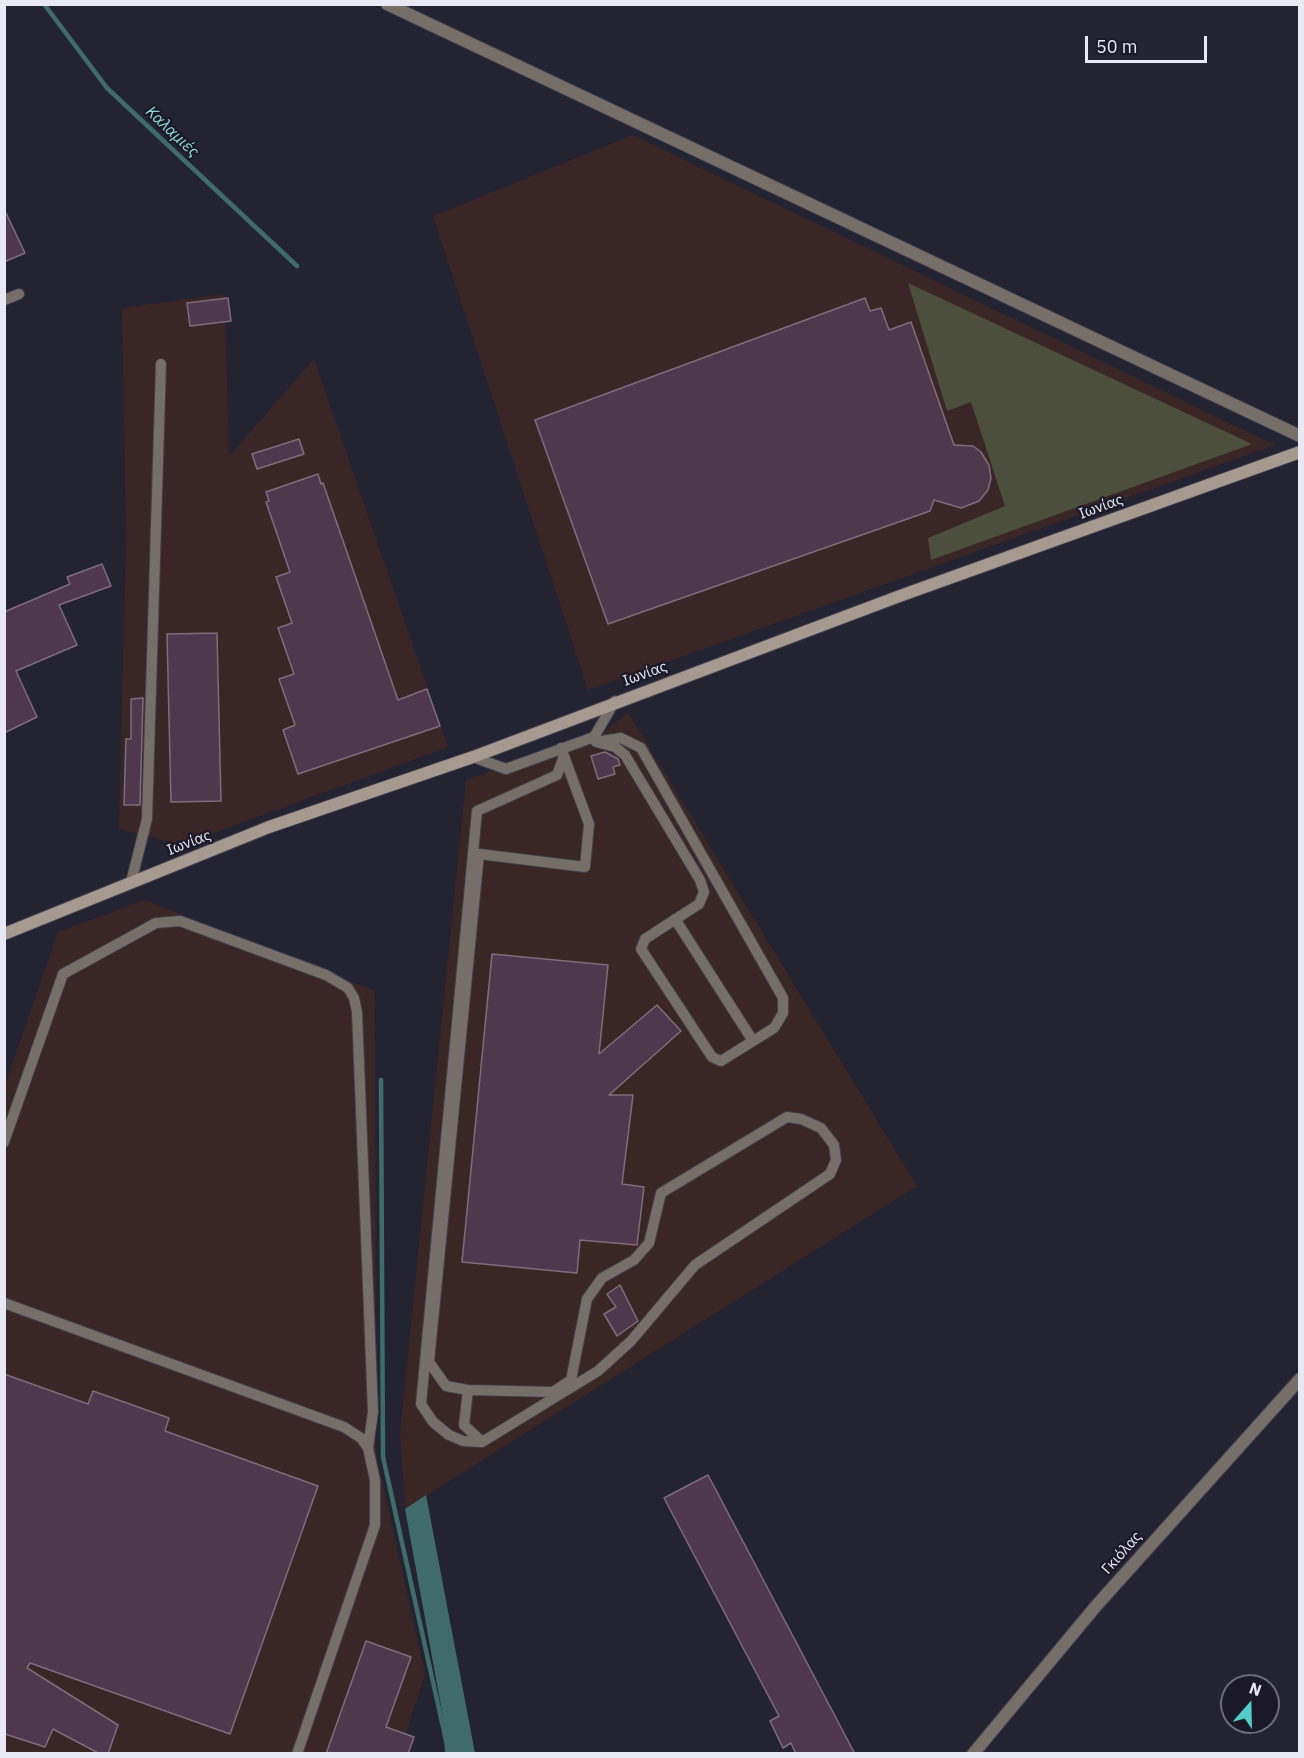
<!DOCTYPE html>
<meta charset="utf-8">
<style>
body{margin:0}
#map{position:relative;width:1304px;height:1758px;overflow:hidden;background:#242332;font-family:"IBM Plex Sans",sans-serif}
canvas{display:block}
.frame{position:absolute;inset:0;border:6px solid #e9e9f3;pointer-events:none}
.north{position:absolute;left:1220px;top:1674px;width:60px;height:60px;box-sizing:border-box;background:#1b1928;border:2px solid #6d6c79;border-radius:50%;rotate:20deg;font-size:16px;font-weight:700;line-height:24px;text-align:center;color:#e9e9f3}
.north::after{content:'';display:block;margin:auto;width:21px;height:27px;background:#53cdc9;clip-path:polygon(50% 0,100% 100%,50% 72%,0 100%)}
.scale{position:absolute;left:1085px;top:36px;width:122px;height:27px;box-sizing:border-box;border:3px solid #e9e9f3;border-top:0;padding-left:8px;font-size:18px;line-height:21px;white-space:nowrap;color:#e9e9f3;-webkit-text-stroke:4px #1b1928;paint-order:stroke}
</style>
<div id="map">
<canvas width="1304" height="1758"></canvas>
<div class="frame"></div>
<div class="north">N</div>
<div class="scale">50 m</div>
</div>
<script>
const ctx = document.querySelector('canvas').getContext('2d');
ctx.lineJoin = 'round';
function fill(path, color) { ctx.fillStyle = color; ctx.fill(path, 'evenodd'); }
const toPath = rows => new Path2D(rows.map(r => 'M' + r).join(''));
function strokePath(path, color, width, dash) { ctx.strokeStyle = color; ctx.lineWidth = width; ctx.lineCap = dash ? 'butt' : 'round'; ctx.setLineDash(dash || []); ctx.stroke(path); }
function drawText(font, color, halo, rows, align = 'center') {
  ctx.font = font + ' "IBM Plex Sans",sans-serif'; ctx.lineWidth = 4.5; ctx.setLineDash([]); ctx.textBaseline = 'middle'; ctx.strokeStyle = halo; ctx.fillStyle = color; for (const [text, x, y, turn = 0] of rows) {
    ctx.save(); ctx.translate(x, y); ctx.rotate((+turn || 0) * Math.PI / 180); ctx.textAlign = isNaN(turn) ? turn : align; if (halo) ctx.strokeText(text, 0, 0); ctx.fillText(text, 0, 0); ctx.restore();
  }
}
fill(toPath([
 [628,712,917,1186,405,1509,400,1432,466,780,601,735]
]), '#3a2624');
fill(toPath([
 [633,135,1275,445,588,690,433,216],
 [225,294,229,456,314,359,448,747,181,845,119,829,126,537,122,308],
 [145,900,375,991,376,1453,425,1675,399,1753,5,1754,5,1085,58,932]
]), '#3a2626');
fill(toPath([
 [908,283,1252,444,931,560,928,538,1005,506,971,402,947,411]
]), '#4c4f3b');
fill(toPath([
 [426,1495,475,1753,445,1753,443,1717,405,1509]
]), '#3f6b6b');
strokePath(toPath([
 [44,4,107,88,297,266],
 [381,1080,383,1457,449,1754]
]), '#3f6b6b', 4.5);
const building = toPath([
 [4,209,25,253,4,262,4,209],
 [228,298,231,321,190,326,187,303,228,298],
 [865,298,870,311,881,308,889,330,911,322,954,445,973,446,981,452,989,465,991,478,988,490,979,501,961,508,934,500,930,511,608,624,535,420,865,298],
 [299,439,304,454,257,469,252,454,299,439],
 [318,474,321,484,323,483,398,700,427,689,440,726,298,774,283,730,295,725,279,679,294,674,278,628,292,623,276,577,290,572,266,502,269,501,266,492,318,474],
 [102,564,111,586,59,605,77,645,16,671,37,717,4,733,4,612,70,584,67,577,102,564],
 [217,633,221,801,171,802,167,634,217,633],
 [143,698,140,805,124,805,126,739,131,739,131,699,143,698],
 [605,752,618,759,620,765,613,767,615,774,598,779,591,756,605,752],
 [492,954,608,965,599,1054,657,1005,681,1031,609,1095,633,1095,622,1184,644,1187,637,1245,580,1240,577,1273,462,1262,492,954],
 [620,1285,638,1321,617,1336,604,1314,616,1307,607,1294,620,1285],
 [4,1374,88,1404,93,1391,169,1418,165,1431,318,1486,230,1734,30,1663,27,1668,118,1725,108,1754,100,1754,53,1729,45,1747,5,1734,4,1374],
 [708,1475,855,1754,796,1754,791,1743,783,1748,770,1721,779,1716,664,1498,708,1475],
 [366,1641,411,1657,386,1727,414,1737,408,1754,326,1754,366,1641]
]);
fill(building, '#4f374d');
strokePath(building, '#7e6e7b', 1.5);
const lane = toPath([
 [4,300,19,294],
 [594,737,596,742,615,747,625,755,700,880,704,892,699,904,645,939,641,949,712,1057,721,1061,774,1028,783,1013,783,998,641,748,621,738,596,742],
 [561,748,589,824,585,867,479,854,429,1362,446,1386,468,1390,553,1392,571,1380,587,1299,602,1278,634,1260,649,1243,661,1193,787,1117,801,1119,821,1128,834,1145,836,1160,830,1174,695,1265,631,1341,598,1371,482,1442,463,1441,449,1435,433,1422,421,1404,477,811,557,775,564,756],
 [473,757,506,769,594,737,615,701],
 [131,882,147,819,161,364],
 [675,919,753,1041],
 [4,1142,63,974,156,923,180,921,326,975,348,988,354,998,357,1012,373,1412,368,1448],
 [4,1303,344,1427,361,1438,368,1448,375,1480,375,1525,297,1754],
 [468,1390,464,1425,482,1442]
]);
const street = toPath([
 [387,4,1300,436],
 [973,1754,1096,1606,1300,1379]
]);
const secondary = toPath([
 [4,934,269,827,473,757,897,597,1300,452]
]);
strokePath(lane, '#403f4d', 12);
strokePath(street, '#403f4d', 14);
strokePath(secondary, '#403f4d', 14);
strokePath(lane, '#766f69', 10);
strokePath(street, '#766f69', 12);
strokePath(secondary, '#a59990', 12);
drawText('15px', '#e9e9f3', '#1b1928', [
 ["Ιωνίας",1101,507,-20],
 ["Ιωνίας",645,674,-20],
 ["Ιωνίας",189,843,-21],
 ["Γκιόλας",1122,1553,-48]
]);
drawText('italic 16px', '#8ddddd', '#1b1928', [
 ["Καλαμιές",172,132,43]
]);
</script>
